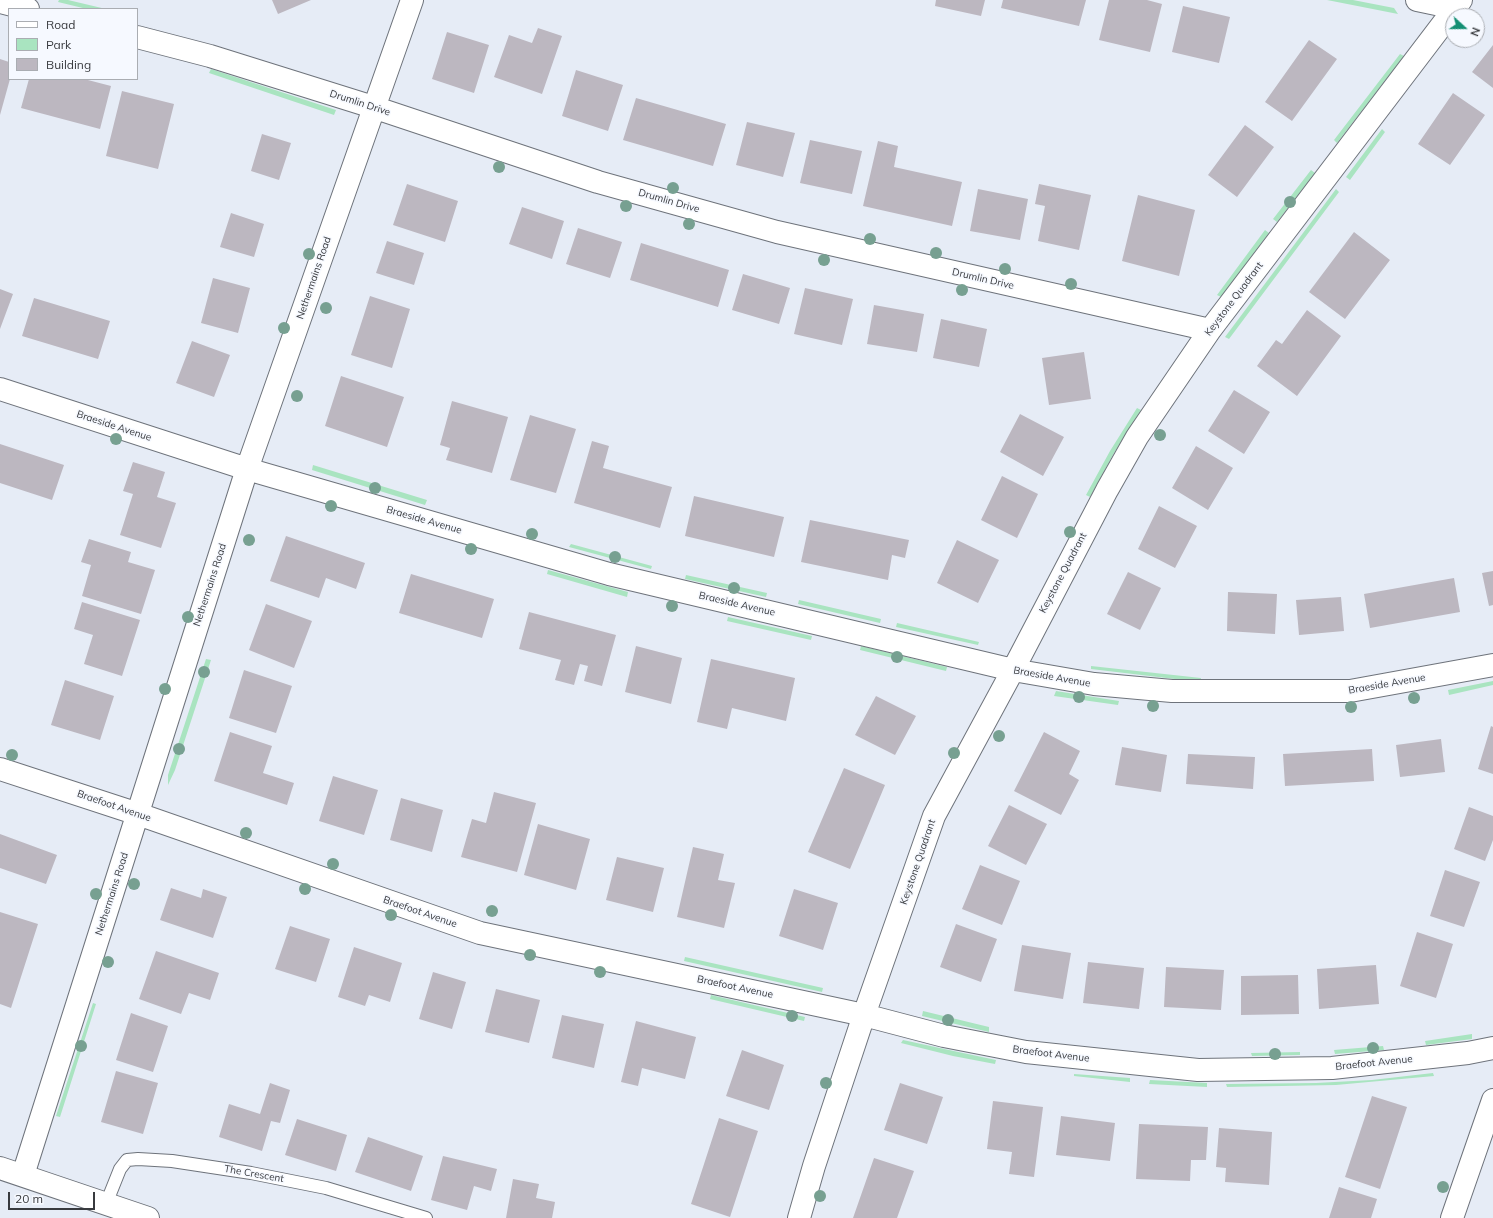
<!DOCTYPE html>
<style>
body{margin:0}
#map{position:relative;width:1493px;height:1218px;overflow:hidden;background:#e6ecf6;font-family:Mulish,sans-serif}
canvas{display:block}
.legend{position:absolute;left:8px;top:8px;width:130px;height:72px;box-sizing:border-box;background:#f6f9ff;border:1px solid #aaadb2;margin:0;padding:5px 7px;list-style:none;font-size:12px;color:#383a3e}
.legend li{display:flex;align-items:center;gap:8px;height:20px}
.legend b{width:20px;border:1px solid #aaadb2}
.north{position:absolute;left:1445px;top:8px;width:40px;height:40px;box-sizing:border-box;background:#f6f9ff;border:1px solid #aaadb2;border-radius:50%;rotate:111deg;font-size:11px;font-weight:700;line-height:16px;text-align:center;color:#383a3e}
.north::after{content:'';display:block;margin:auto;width:14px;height:18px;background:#148f74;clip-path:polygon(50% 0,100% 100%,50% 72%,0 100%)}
.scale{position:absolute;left:8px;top:1192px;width:87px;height:18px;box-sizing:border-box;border:2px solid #383a3e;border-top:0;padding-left:5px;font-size:12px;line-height:14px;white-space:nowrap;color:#383a3e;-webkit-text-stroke:3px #f6f9ff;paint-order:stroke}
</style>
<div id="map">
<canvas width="1493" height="1218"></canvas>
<ul class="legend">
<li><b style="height:5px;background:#fff"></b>Road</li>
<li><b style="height:11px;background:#a9e4c0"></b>Park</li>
<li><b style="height:11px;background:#bcb7c0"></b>Building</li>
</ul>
<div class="north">N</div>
<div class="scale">20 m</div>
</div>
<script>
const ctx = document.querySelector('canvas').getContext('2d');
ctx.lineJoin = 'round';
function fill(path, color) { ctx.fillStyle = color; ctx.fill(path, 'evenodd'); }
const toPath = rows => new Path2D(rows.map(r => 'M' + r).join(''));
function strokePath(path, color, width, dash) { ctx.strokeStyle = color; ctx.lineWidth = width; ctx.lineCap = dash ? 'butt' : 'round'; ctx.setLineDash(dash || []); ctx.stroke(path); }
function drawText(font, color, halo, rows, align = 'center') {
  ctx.font = font + ' Mulish,sans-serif'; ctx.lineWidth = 3; ctx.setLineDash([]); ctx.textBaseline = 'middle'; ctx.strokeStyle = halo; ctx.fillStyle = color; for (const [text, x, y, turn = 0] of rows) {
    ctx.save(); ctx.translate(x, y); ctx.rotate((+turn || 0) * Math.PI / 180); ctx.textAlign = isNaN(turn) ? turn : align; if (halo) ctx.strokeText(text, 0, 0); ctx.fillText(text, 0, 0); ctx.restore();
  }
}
fill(toPath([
 [59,0,68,0,106,9,87,9,58,2],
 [1327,0,1353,0,1394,8,1398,14],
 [1400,54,1404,56,1337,143,1334,140],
 [211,69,336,110,334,115,209,73],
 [1382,129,1385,132,1350,180,1346,177],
 [1311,170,1315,173,1277,222,1273,219],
 [1336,189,1339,192,1229,339,1225,337],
 [1265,230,1269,233,1221,297,1217,295],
 [1137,408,1141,410,1114,453,1090,497,1086,495,1110,451],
 [313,465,427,500,425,505,312,470],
 [571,544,652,566,651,569,569,547],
 [548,570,628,592,627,597,547,574],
 [686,575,767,593,766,597,685,579],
 [799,600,881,619,880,623,798,604],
 [728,617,812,636,811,640,727,621],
 [897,623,979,642,978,645,896,627],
 [861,646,947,667,946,671,860,650],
 [206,659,211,660,175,770,168,785,168,775],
 [1091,666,1201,678,1200,682,1091,669],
 [1493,681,1493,685,1449,695,1448,690],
 [1056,691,1119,701,1118,705,1054,696],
 [685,957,823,988,822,992,684,961],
 [711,995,805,1017,804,1021,710,999],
 [93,1003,96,1004,60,1117,56,1116],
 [923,1011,989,1027,989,1032,922,1016],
 [1472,1034,1472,1039,1426,1045,1425,1041],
 [903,1040,949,1050,996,1060,995,1064,953,1056,901,1043],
 [1383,1046,1384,1050,1335,1054,1334,1050],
 [1300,1052,1300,1055,1252,1056,1251,1053],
 [1433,1073,1434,1076,1336,1085,1227,1087,1226,1084,1316,1083,1372,1080],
 [1074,1074,1130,1078,1130,1082,1074,1076],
 [1150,1080,1207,1083,1207,1087,1149,1084]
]), '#a9e4c0');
fill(toPath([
 [272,0,311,0,278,14],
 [936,0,985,0,981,16,935,6],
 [1003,0,1086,0,1079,26,1001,8],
 [1109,0,1147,0,1162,4,1150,52,1099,40],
 [1183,6,1230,17,1219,63,1172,52],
 [538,28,562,36,542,94,494,77,509,35,532,43],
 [447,32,489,45,474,93,432,79],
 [1309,40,1337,59,1292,121,1265,102],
 [1493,45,1493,88,1472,72],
 [0,59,9,62,9,79,10,79,0,115],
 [576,70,623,85,608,131,562,116],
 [29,79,84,79,111,86,100,129,21,108],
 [122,91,174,104,158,169,106,156],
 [1453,93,1485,115,1450,165,1418,144],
 [636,98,726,124,713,166,623,140],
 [747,122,795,133,783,177,736,165],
 [1245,125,1274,147,1237,197,1208,175],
 [262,134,291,143,279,180,251,171],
 [810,140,862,151,852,194,800,183],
 [878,141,898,146,894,167,962,182,952,226,863,206],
 [407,184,458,201,445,242,393,225],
 [1039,184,1091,195,1079,250,1038,241,1045,206,1035,204],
 [978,189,1028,199,1020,240,970,231],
 [1138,195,1195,210,1179,276,1122,261],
 [522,207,564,221,552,259,509,244],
 [231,213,264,224,254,257,220,247],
 [578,228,622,242,610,278,566,264],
 [1354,232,1390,260,1345,319,1309,292],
 [387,241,424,253,414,285,376,273],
 [641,243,729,270,718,307,630,280],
 [743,274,790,288,779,324,732,310],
 [213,278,250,288,238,333,201,323],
 [805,288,853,299,842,345,794,334],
 [0,289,13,294,0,329],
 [370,296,410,309,392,368,351,355],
 [34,298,110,321,98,359,22,336],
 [874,305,924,314,917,352,867,344],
 [1307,310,1341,336,1297,396,1257,366,1276,340,1282,344],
 [941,319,987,329,979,367,933,358],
 [192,341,230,355,214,397,176,383],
 [1084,352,1091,399,1049,405,1042,358],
 [341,376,404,397,387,447,325,426],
 [1234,390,1270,412,1244,454,1208,431],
 [452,401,508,417,492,473,446,460,450,448,440,445],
 [1020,414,1064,437,1043,476,1000,452],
 [530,415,576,429,556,493,510,480],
 [592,441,609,446,603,468,672,487,660,528,574,503],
 [0,444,64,465,52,500,0,483],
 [1196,446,1233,468,1208,510,1172,488],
 [133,462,165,472,157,497,176,503,161,548,120,535,133,494,123,491],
 [1002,476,1038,494,1017,538,981,520],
 [694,496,784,517,774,557,685,536],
 [1159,506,1197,526,1175,568,1138,549],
 [810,520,909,540,905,558,892,555,888,580,801,562],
 [286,536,365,563,356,589,326,578,319,598,270,581],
 [89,539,131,552,128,562,155,570,141,614,82,596,91,565,81,562],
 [957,540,999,560,978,603,937,583],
 [1493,571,1493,605,1489,606,1482,573],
 [1128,572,1161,588,1140,630,1107,614],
 [411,574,494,599,482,638,399,613],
 [1454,578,1460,612,1370,628,1364,594],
 [1228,592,1277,594,1275,634,1227,631],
 [1341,597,1344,631,1299,635,1296,600],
 [82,602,140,620,122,676,84,664,93,635,74,629],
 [266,604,312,621,294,668,249,650],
 [529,612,616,635,602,686,584,681,588,666,580,664,574,685,555,680,561,660,519,649],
 [636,646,682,658,671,704,625,692],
 [711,659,795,678,786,721,732,708,727,729,697,722],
 [244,670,292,686,276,733,229,718],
 [65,680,114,696,100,740,51,725],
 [876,696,916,716,895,755,855,735],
 [1491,726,1493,727,1493,774,1478,769],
 [230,732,272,746,263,773,294,783,287,805,214,781],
 [1044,732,1080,751,1069,774,1079,780,1061,815,1014,791],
 [1441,739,1445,772,1400,777,1396,745],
 [1122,747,1167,755,1161,792,1115,785],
 [1372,749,1374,781,1285,786,1283,754],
 [1188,754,1255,757,1253,789,1186,784],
 [844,768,885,785,850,869,808,852],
 [333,776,378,790,364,835,319,821],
 [494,792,536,803,517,872,461,857,472,819,486,823],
 [401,798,443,810,432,852,390,840],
 [1009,805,1047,824,1026,865,988,846],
 [1469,807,1493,816,1493,840,1485,861,1454,849],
 [538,824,590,839,576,890,524,875],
 [0,834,57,855,46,884,0,868],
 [693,847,724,854,718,880,735,883,724,928,677,917],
 [617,857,664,868,653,912,606,900],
 [980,865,1020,881,1002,925,962,909],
 [1445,870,1480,882,1464,927,1430,916],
 [171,888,201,898,203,889,227,897,213,938,160,920],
 [794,889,838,903,823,950,779,936],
 [0,912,38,924,11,1008,0,1004],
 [956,924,997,939,981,982,940,967],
 [290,926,330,939,316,982,275,969],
 [1417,932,1453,944,1436,998,1400,986],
 [1022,945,1071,953,1063,999,1014,991],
 [354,947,402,963,390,1002,369,995,365,1006,338,997],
 [156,951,219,973,210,1000,189,993,181,1014,139,999],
 [1088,962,1144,968,1139,1009,1083,1003],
 [1376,965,1379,1004,1319,1009,1317,969],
 [1166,967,1224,970,1221,1010,1164,1007],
 [433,972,466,982,452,1029,419,1019],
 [1298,975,1299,1014,1241,1015,1241,976],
 [496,989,540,1000,529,1043,485,1032],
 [131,1013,168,1026,153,1072,116,1060],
 [562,1015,604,1024,594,1068,552,1058],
 [636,1021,696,1037,685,1079,642,1068,638,1086,621,1082],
 [742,1050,784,1065,769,1110,726,1096],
 [116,1071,158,1083,143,1134,101,1122],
 [270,1083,290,1090,280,1123,271,1121,262,1151,219,1137,229,1104,260,1114],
 [900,1083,943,1097,927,1144,884,1130],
 [1372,1096,1407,1107,1380,1189,1345,1177],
 [993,1101,1043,1107,1034,1177,1009,1174,1012,1152,987,1149],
 [1061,1116,1115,1123,1110,1161,1056,1155],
 [719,1118,758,1131,730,1217,691,1204],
 [297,1119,347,1135,336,1171,285,1155],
 [1139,1124,1208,1127,1206,1160,1191,1160,1190,1181,1136,1179],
 [1219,1128,1272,1132,1269,1185,1225,1182,1226,1168,1216,1167],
 [368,1137,423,1156,411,1191,355,1172],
 [443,1156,497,1169,491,1191,474,1186,467,1210,431,1200],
 [874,1158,914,1171,897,1218,853,1218],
 [513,1179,539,1184,536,1198,555,1202,552,1218,506,1218],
 [1339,1187,1377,1199,1371,1218,1329,1218]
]), '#bcb7c0');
const lane = toPath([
 [106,1204,120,1169,127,1160,138,1159,172,1161,251,1173,326,1188,426,1218]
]);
const street = toPath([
 [1417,0,1455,8],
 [0,2,28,9],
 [137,37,210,56,373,107,598,182,777,232,1210,330],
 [0,389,247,469,609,574,1013,670,1094,684,1172,691,1350,691,1493,665],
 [0,769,138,814,480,933,864,1015,944,1036,1026,1052,1198,1070,1332,1068,1468,1053,1493,1048],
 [23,1175,247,469,412,0],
 [799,1218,814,1166,864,1015,934,816,1013,670,1107,490,1137,437,1210,330,1461,0],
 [1452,1218,1493,1100]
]);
const secondary = toPath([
 [0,1168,148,1218]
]);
strokePath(lane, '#6e737b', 14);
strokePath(street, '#6e737b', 24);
strokePath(secondary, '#6e737b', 24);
strokePath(lane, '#fff', 12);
strokePath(street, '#fff', 22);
strokePath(secondary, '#fff', 22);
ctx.fillStyle = '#77a091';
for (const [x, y] of [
 [499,167],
 [673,188],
 [1290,202],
 [626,206],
 [689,224],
 [870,239],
 [936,253],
 [309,254],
 [824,260],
 [1005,269],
 [1071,284],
 [962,290],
 [326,308],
 [284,328],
 [297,396],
 [1160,435],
 [116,439],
 [375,488],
 [331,506],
 [1070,532],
 [532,534],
 [249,540],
 [471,549],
 [615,557],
 [734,588],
 [672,606],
 [188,617],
 [897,657],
 [204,672],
 [165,689],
 [1079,697],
 [1414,698],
 [1153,706],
 [1351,707],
 [999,736],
 [179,749],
 [954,753],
 [12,755],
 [246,833],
 [333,864],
 [134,884],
 [305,889],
 [96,894],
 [492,911],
 [391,915],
 [530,955],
 [108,962],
 [600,972],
 [792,1016],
 [948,1020],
 [81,1046],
 [1373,1048],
 [1275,1054],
 [826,1083],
 [1443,1187],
 [820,1196]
]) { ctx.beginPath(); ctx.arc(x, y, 6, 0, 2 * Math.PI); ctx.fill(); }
drawText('10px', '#383a3e', '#f6f9ff', [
 ["Drumlin Drive",360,103,18],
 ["Drumlin Drive",669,201,16],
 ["Nethermains Road",314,278,-71],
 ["Drumlin Drive",983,279,13],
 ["Keystone Quadrant",1234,299,-53],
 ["Braeside Avenue",114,426,18],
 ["Braeside Avenue",424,520,16],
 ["Keystone Quadrant",1063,573,-62],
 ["Nethermains Road",210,585,-72],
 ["Braeside Avenue",737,604,13],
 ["Braeside Avenue",1052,677,10],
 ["Braeside Avenue",1387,684,-10],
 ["Braefoot Avenue",114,806,19],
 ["Keystone Quadrant",918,862,-71],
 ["Nethermains Road",112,894,-72],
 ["Braefoot Avenue",420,912,19],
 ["Braefoot Avenue",735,987,12],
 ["Braefoot Avenue",1051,1054,7],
 ["Braefoot Avenue",1374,1063,-6],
 ["The Crescent",254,1174,10]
]);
</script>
